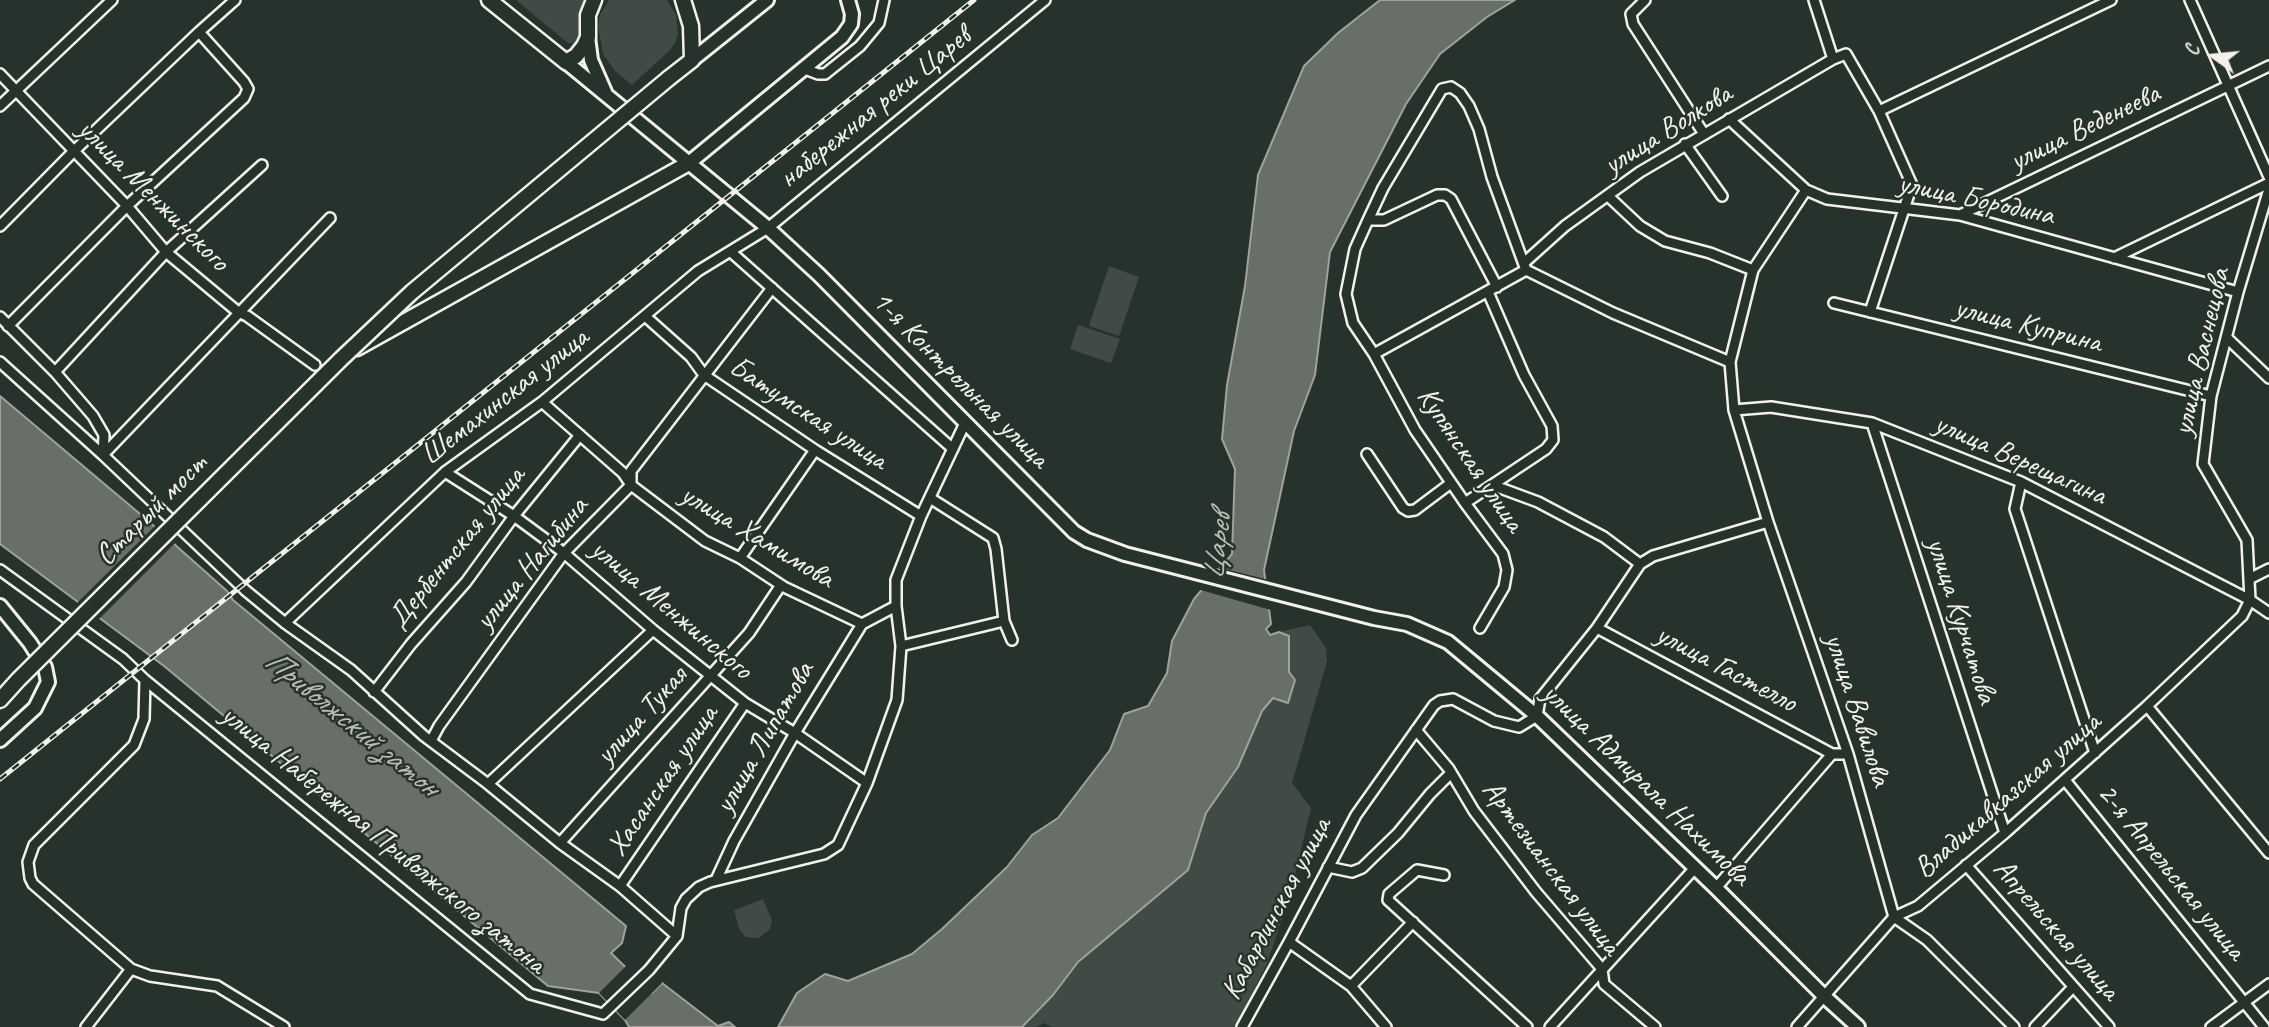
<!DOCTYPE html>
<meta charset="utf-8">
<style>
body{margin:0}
#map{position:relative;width:2269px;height:1027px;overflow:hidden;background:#26332d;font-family:Caveat,sans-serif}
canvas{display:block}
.north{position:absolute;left:2178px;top:21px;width:70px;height:70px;-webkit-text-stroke:5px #26332d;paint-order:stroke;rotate:285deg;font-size:19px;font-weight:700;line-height:28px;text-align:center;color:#f4f1e8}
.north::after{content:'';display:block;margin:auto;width:24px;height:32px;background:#f4f1e8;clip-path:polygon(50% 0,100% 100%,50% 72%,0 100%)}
</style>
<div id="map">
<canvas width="2269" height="1027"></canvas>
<div class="north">С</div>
</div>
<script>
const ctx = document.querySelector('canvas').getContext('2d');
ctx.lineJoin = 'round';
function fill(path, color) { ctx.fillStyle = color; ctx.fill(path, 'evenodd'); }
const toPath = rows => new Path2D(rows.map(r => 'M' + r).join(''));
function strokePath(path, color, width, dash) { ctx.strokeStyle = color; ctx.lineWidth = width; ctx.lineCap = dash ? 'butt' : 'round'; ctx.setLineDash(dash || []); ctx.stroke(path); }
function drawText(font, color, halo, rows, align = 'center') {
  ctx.font = font + ' Caveat,sans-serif'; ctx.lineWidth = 5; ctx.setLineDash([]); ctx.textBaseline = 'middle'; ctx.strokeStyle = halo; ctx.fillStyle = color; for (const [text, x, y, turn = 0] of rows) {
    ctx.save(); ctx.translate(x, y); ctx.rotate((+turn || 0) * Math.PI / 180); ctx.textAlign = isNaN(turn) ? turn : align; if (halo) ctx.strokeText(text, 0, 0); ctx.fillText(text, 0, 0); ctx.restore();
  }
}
fill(toPath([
 [516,0,587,0,581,14,580,40,577,43,568,43],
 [609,0,667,0,676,15,678,34,675,43,669,51,632,85,615,71,603,54,598,26,600,15],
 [1109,266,1139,277,1119,336,1089,326],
 [1078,325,1120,339,1111,363,1070,349],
 [1310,625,1326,648,1327,661,1292,783,1311,808,1292,888,1267,964,1235,1027,1052,1027,1044,1023,1036,1027,1022,1027,1053,995,1078,962,1188,870,1206,813,1238,767,1262,711,1273,698,1288,703,1289,636,1279,632],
 [763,899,772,920,770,929,759,938,746,937,740,931,734,910]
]), '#414b45');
const water = toPath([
 [1380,0,1515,0,1487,17,1440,54,1406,104,1330,252,1315,375,1294,431,1264,570,1271,624,1266,629,1270,635,1279,632,1289,636,1289,672,1295,680,1288,703,1273,698,1262,711,1238,767,1206,813,1188,870,1078,962,1053,995,1022,1027,778,1027,797,993,825,974,848,981,912,954,942,929,1007,867,1032,835,1058,818,1110,750,1124,714,1148,706,1167,673,1172,641,1194,599,1232,554,1235,469,1222,439,1227,385,1245,286,1258,175,1304,66,1338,33,1380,0],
 [0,396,146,519,227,591,233,600,626,926,622,943,611,953,652,993,662,983,718,1026,729,1022,735,1027,629,1027,625,1020,599,993,548,986,164,666,0,544,0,396]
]);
fill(water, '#676f68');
strokePath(water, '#9fa39b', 2);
fill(toPath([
 [157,524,177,541,97,621,75,605],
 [1217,567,1269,580,1271,610,1197,589],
 [627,965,651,988,660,981,662,983,625,1020,599,993]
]), '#26332d');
const street = toPath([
 [1645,0,1631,14,1633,24,1704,134],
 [1814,0,1833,59],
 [2190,0,2269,177],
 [805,69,818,74,825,74,860,46,879,23,884,0],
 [0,74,127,206,166,252,238,312,247,316,315,365],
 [0,106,112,0],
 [1879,111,2111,0],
 [1729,119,1806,190,1827,199,1960,215,2238,292],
 [1685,144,1722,196],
 [1806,190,1753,270,1730,362,1734,410,1768,522,1848,754,1894,917,1927,940,2014,1027],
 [1608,196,1640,226,1665,241,1710,253,1753,270],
 [1960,215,2269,66],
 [1368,220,1384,220,1437,195,1445,195,1451,199,1497,287],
 [0,226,74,151,199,32,235,0],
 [731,252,953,449],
 [2114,258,2269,183],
 [1525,262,1565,226,1640,172,1833,59,1846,54,1879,111,1912,185,1870,312],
 [1834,303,2211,396],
 [645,316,691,357,704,375,815,450,921,516],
 [0,317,55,372,93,416,104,435,103,455,245,590,285,623,351,670,424,736,488,784,560,843,620,886,677,936],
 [8,326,127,206,244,98,248,89,244,82,199,32],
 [2227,338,2269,378],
 [1374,354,1526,270],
 [0,362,103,455,330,218],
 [55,372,166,252,262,165],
 [542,402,623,473,631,485,705,541,740,558,784,587,862,624,896,606],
 [1734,410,1771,407,1872,423,2021,482,2250,600,2269,613],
 [1872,423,2005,833],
 [1367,454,1403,508,1408,511,1415,510,1451,483],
 [445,472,514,516,564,553,653,630,745,703,795,733,867,783],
 [2021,482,2015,509,2095,753],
 [1492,485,1538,502,1604,537,1640,564],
 [930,498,993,538,996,549,1004,621,1012,640],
 [1465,503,1546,449,1553,440,1552,426,1524,375,1488,292],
 [740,558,815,450],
 [0,570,123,659,145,680,530,994,603,1014,649,970,677,936],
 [2249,579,2269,569],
 [285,623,445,472,542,402,698,271,768,228,1045,0],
 [1480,628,1504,587,1507,570,1503,554,1465,503,1415,430,1374,354,1353,323,1346,294,1355,249,1368,220,1383,188,1442,89,1451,87,1460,93,1469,106,1479,129,1492,177,1526,270,1613,313,1730,362],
 [1597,628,1832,754],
 [901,646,1004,621],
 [145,680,144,719,134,745,34,845,28,862,30,878,33,884,131,969,150,976,217,986,284,1027],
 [374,692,411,644,466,582,514,516,580,435],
 [2147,706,2269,853],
 [1416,730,1449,769,1474,811,1536,892,1602,969,1604,984,1655,1027],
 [431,741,439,726,564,553,631,485,631,471,772,288],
 [2065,780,2264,1027],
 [488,784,653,630],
 [560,843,749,633,781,585],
 [1966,865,2109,1027],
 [1328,867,1352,872,1362,868,1398,833,1430,794,1451,773],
 [1444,875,1417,870,1389,894,1388,900,1527,1027],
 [716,880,734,841,795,733,862,624],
 [620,886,745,703],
 [1716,888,1832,754,1848,754],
 [677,936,681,908,686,899,699,887,710,882,824,854,838,845,867,783,897,700,901,646,896,606,896,580,921,516,965,423],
 [1289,942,1351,986,1386,1027],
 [1351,986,1413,922],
 [86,1027,131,969],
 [1242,1027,1289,942,1356,815,1434,705,1440,701,1453,699,1494,721,1519,727,1537,716,1540,699,1597,628,1640,564,1653,556,1768,522],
 [1550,1027,1694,869],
 [1797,1027,1894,917,1918,906,2005,833,2147,706,2242,616,2250,600,2247,540,2203,464,2211,396,2238,292,2269,189],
 [2035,1027,2073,987],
 [2211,1027,2269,984]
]);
const secondary = toPath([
 [588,37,591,60,605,92],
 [692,60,767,0],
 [566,62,768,228,819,275,1074,532,1087,540,1125,554,1374,618,1407,624,1448,642,1537,716,1716,888,1825,997,1858,1027],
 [689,163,842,37,851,24,852,14,848,0],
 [0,606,30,643,45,667,48,682,35,708,0,740]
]);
const primary = toPath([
 [489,0,566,62,576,56,584,46,588,37,588,15,594,0],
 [669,78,692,60,691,26,683,0],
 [357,348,689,163],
 [0,700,18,680]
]);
strokePath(street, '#f4f1e8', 14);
strokePath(secondary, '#f4f1e8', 18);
strokePath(primary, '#f4f1e8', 19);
strokePath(street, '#26332d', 9);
strokePath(secondary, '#26332d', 12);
strokePath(primary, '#26332d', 14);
const rail = toPath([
 [0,779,974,0]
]);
strokePath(rail, '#f4f1e8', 5);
strokePath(rail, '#26332d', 2.5, [8]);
const primaryBridge = toPath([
 [18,680,341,359,412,292,669,78]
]);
strokePath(primaryBridge, '#f4f1e8', 19, []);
strokePath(primaryBridge, '#26332d', 14);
drawText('30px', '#f4f1e8', '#26332d', [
 ["набережная реки Царев",875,108,-39],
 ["улица Веденеева",2085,128,-26],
 ["улица Волкова",1668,130,-32],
 ["улица Менжинского",153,196,45],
 ["улица Бородина",1976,200,12],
 ["улица Куприна",2028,326,14],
 ["улица Васнецова",2202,352,-77],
 ["1-я Контрольная улица",960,380,45],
 ["Шемахинская улица",505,397,-38],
 ["Батумская улица",808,414,33],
 ["Купянская улица",1470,460,56],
 ["улица Верещагина",2020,460,24],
 ["Старый мост",152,510,-45],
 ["улица Хамимова",757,537,31],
 ["Дербентская улица",457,548,-51],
 ["улица Нагибина",532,564,-51],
 ["улица Менжинского",671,610,40],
 ["улица Курчатова",1961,621,72],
 ["улица Гастелло",1726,669,28],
 ["улица Вавилова",1857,710,72],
 ["улица Тукая",642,716,-48],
 ["улица Липатова",765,738,-60],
 ["Хасанская улица",663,781,-56],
 ["улица Адмирала Нахимова",1646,785,44],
 ["Владикавказская улица",2008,796,-41],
 ["улица Набережная Приволжского затона",383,840,39],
 ["Артезианская улица",1551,868,53],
 ["2-я Апрельская улица",2171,872,51],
 ["Кабардинская улица",1277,909,-62],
 ["Апрельская улица",2056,930,49]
]);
drawText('italic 32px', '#bcbdb5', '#26332d', [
 ["Царев",1218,547,-83],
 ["Приволжский затон",351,724,39]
]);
</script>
